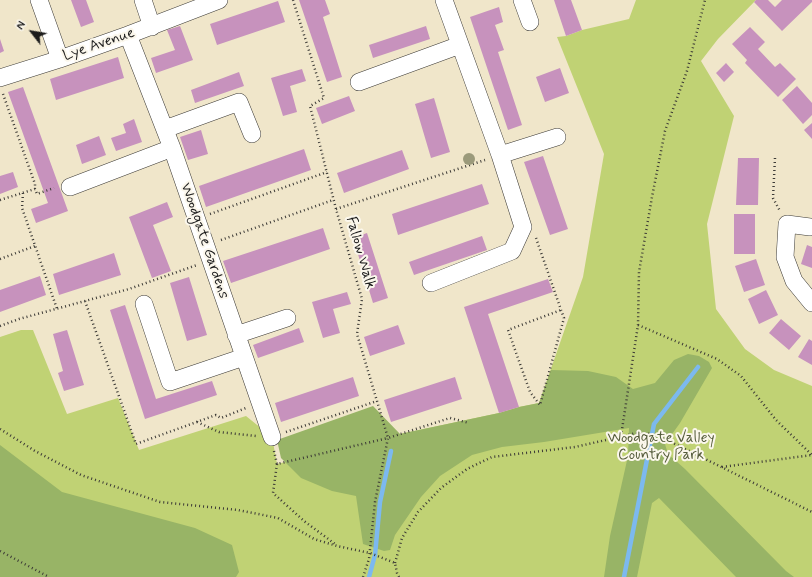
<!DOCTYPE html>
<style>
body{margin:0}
#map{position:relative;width:812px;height:577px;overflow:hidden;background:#f0e6ca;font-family:Mynerve,sans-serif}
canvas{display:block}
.north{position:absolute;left:12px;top:12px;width:40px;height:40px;-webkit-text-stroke:3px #fbf7ec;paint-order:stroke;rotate:301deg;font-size:11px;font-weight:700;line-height:16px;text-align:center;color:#1c1c1c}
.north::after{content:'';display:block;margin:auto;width:14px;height:18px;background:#1c1c1c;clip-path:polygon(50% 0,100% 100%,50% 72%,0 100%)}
</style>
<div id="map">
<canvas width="812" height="577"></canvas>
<div class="north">N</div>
</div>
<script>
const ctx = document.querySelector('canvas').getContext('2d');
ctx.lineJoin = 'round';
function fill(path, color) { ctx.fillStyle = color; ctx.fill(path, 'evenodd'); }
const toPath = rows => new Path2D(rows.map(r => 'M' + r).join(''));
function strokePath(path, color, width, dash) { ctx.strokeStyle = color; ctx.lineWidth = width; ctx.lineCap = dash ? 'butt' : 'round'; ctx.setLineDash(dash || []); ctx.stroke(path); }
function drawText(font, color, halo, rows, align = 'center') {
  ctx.font = font + ' Mynerve,sans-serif'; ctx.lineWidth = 4; ctx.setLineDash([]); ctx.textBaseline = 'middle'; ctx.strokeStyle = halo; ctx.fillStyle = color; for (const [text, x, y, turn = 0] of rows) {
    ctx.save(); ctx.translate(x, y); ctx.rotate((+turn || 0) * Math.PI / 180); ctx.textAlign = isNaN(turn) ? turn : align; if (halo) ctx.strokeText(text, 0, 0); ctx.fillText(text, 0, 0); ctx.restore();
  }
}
fill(toPath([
 [636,0,756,0,718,39,701,61,734,116,707,224,716,309,745,349,774,370,812,386,812,577,11,577,0,570,0,337,21,330,33,330,67,414,118,398,139,450,246,416,272,437,277,464,400,434,499,413,519,407,539,403,583,277,604,154,557,37,566,36,582,30,629,19]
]), '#c0d274');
fill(toPath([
 [688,354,699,356,709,362,712,368,680,423,665,444,668,454,685,469,786,571,794,577,736,577,659,498,652,503,637,577,604,577,610,536,628,456,629,428,544,442,502,447,472,455,440,476,421,497,395,535,390,550,384,551,363,544,356,496,332,491,301,478,281,458,277,440,373,406,400,434,499,413,519,407,539,403,551,370,588,371,616,377,633,389,655,383,674,360],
 [0,445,62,492,195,528,232,545,239,572,236,577,0,577]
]), '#98b466');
strokePath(toPath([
 [369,577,375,555,380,502,391,451],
 [624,577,654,424,698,367]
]), '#7cb9ef', 4.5);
fill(toPath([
 [71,0,86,0,94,22,81,27],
 [299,0,325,0,330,14,323,17,342,77,327,82],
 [554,0,571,0,582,30,566,36],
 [756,0,768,0,775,7,782,0,812,0,812,2,782,31,754,2],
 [278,1,285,22,217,45,210,24],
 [499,7,503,22,495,25,504,50,498,52,522,125,508,130,470,17],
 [180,26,193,60,156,73,151,58,175,50,167,30],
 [426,26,430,39,373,58,369,45],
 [750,27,765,42,758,49,775,67,780,63,796,79,778,97,745,63,747,60,732,44],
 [0,39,4,51,0,53],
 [118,57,124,78,56,100,50,79],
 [726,63,734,72,724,82,716,73],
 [560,68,569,93,545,102,536,77],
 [302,69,306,81,290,86,297,112,283,116,271,78],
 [239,72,244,86,195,103,191,90],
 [797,86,812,103,812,115,803,124,782,100],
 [23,87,68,211,36,223,31,209,48,203,8,92],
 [349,96,355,111,322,124,316,108],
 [434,98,450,152,431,158,415,104],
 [134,119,142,142,116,151,111,138,126,133,123,124],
 [812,123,812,139,804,130],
 [201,130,208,154,188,160,180,137],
 [99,136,106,155,82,164,76,145],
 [304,149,311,170,206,207,199,186],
 [402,150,409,169,344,193,337,173],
 [543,156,568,229,550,235,524,162],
 [738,158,759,158,758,205,736,205],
 [13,172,18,187,0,194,0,176],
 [482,184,489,204,398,235,392,214],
 [167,202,173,217,153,225,171,271,152,278,129,217],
 [734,214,755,214,755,254,734,254],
 [323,228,330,249,231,283,223,261],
 [367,233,388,298,373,303,353,238],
 [482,236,487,250,414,275,409,262],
 [807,245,812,247,812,268,801,264],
 [114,253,121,275,59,295,53,274],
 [756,259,765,285,744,292,735,266],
 [40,276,46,295,0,312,0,290],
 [189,277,207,335,187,341,170,283],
 [548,279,553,292,488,314,519,407,499,413,464,307],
 [766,290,778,315,759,324,748,299],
 [347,292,351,304,333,309,340,333,323,338,312,302],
 [125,305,156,399,212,381,217,395,145,419,110,310],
 [781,319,801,336,789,350,769,333],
 [398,325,405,344,370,356,364,337],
 [299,328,304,342,258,358,253,345],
 [67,330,84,385,64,391,58,373,63,371,53,334],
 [809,339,812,341,812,365,798,357],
 [353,377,359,396,281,422,275,403],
 [455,377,462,399,391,422,384,400]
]), '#c792bd');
const street = toPath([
 [39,0,60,59],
 [143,0,152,27],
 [522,0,530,22],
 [128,35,172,148,272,437],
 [0,78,60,59,128,35,219,0],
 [359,82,460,45],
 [165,129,239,102,252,134],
 [500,155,557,137],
 [70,187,172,148],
 [810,227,787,224,785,257,794,281,812,303],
 [431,283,512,251,523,227,500,155,444,0],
 [144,304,170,382,244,357],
 [236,335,287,318]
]);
strokePath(street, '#3c3a36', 18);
strokePath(toPath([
 [293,0,324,98,310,106,336,209,362,299,357,334,388,438,450,418,469,423],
 [3,94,35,184,35,189],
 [775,158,773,198,780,211],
 [23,193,22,208,57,309],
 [0,200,35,189,37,194,54,188],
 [336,209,485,160],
 [210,214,327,172],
 [536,238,561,310,564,318,540,405,530,392,508,330,561,310],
 [221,240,333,200],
 [0,259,35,246],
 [85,301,136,444,216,415,221,418,246,408],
 [638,325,717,359,741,376,776,420,812,455],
 [0,326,19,319,129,289,197,265],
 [197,422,219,432,256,436],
 [0,429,35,451,81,475,160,502,238,510,278,518,314,539,337,546,370,553,395,563,397,573,399,577],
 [286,432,377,401],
 [621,436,638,325,639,272,652,197,665,131,687,71,705,0],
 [274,451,277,464,388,438,375,502,369,559,363,577],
 [277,464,273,493,304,521,335,544],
 [722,467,812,455],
 [0,551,49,577],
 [395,563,402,538,418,512,441,488,467,469,492,457,575,447,637,433,652,434,671,442,812,512]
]), '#3c3a36', 2.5, [1, 3]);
strokePath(street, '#fff', 17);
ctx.fillStyle = '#9b9a7b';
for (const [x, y] of [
 [469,159]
]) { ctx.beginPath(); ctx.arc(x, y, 6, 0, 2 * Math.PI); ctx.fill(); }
drawText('15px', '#1c1c1c', '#fbf7ec', [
 ["Lye Avenue",99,45,-19],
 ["Woodgate Gardens",204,241,71],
 ["Fallow Walk",360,253,74]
]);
drawText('15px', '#555c3b', '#fbf7ec', [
 ["Woodgate Valley",661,439],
 ["Country Park",661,456]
]);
</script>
